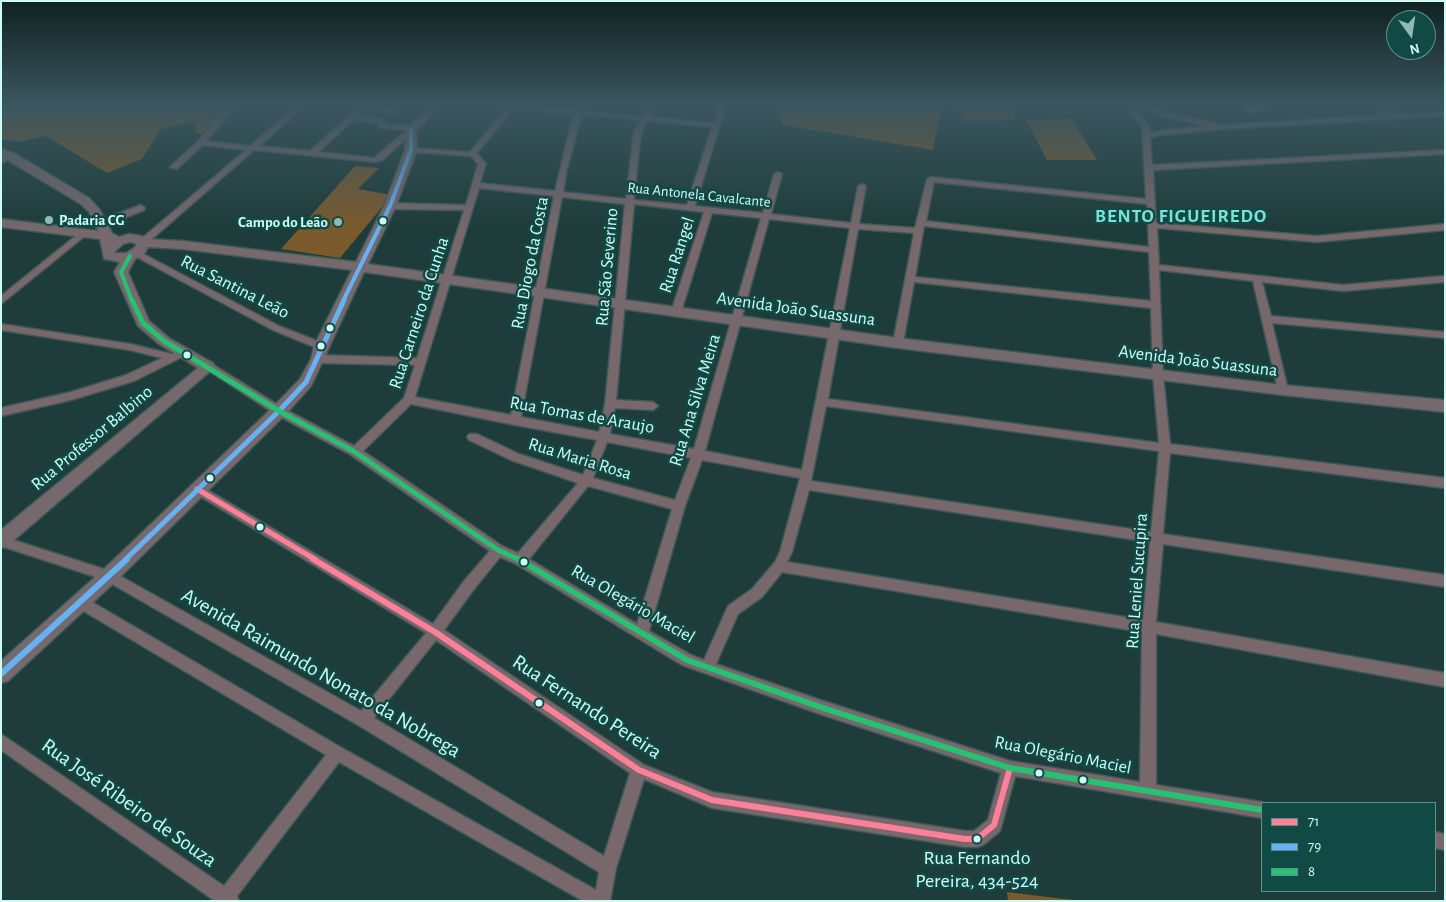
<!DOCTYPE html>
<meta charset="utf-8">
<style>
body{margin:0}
#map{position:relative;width:1446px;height:902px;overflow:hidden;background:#1e3c3a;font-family:"Alegreya Sans",sans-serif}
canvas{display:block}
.frame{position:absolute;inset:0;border:2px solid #cefcf7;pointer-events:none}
.legend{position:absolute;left:1261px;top:802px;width:175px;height:90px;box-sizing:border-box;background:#114945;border:1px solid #5d918c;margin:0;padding:6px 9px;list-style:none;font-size:15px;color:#cefcf7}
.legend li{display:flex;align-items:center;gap:10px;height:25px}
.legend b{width:25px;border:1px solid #5d918c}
.north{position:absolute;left:1386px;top:10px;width:50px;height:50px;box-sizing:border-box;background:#114945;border:1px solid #5d918c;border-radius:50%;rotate:166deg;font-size:14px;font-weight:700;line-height:20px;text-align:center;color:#cefcf7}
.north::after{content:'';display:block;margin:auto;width:18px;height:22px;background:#90b9b5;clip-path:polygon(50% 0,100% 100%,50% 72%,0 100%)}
</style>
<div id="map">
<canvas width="1446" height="902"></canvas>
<div class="frame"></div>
<ul class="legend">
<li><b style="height:6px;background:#ff8098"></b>71</li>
<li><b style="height:6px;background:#66b1f2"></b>79</li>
<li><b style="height:6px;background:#26c172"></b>8</li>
</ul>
<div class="north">N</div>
</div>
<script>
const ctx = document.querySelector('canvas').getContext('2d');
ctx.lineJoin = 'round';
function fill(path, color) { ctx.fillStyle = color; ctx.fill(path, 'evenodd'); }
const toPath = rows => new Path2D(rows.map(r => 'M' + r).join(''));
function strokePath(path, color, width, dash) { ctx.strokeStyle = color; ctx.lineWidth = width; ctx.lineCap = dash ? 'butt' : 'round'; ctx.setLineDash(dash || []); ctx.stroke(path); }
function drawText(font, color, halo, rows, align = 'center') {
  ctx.font = font + ' "Alegreya Sans",sans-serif'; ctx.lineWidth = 5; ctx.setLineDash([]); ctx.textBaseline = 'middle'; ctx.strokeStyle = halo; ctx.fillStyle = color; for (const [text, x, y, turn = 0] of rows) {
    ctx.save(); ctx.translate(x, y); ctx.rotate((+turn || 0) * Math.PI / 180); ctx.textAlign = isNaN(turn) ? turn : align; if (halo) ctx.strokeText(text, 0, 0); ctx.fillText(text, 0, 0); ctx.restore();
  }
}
fill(toPath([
 [2,105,239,105,204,134,195,133,196,121,161,129,142,159,107,173,46,136,19,142,1,139],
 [774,105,942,105,933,150,783,125],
 [956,105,1009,105,1017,120,963,121],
 [1072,119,1097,160,1047,160,1026,120],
 [355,166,379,168,358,189,392,195,340,258,281,249],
 [1007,892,1081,901,1008,901]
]), '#7b5a2d');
fill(toPath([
 [1249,105,1270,105,1271,110,1248,113,1239,106]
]), '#8da09e');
const street = toPath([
 [232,105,240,105,230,114,206,141,250,146,298,105,306,105,259,146,310,151,361,105,394,109,398,111,394,113,364,109,357,116,382,119,386,121,382,123,353,120,319,152,374,158,407,130,382,128,379,128,379,124,413,126,417,128,383,160,375,162,254,150,146,244,140,244,140,240,246,150,203,145,177,169,170,167,198,141,224,110,232,105],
 [495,105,518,105,578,110,581,105,587,105,585,111,643,116,650,105,656,105,650,117,714,123,720,105,726,105,695,206,763,213,774,174,778,172,782,174,771,214,851,223,858,186,862,184,866,186,859,224,915,228,927,179,931,177,1146,199,1142,127,1126,105,1132,105,1150,127,1150,133,1159,131,1207,126,1163,117,1138,105,1146,105,1168,113,1215,123,1215,125,1376,116,1376,113,1391,105,1399,105,1383,115,1445,112,1445,116,1223,129,1160,135,1150,138,1152,165,1445,150,1445,154,1153,170,1156,223,1317,236,1445,224,1445,230,1317,242,1157,228,1159,265,1343,285,1445,276,1445,282,1343,291,1262,282,1271,316,1445,332,1445,338,1272,323,1288,390,1283,394,1278,390,1253,281,1159,270,1163,375,1170,444,1445,478,1445,488,1170,453,1163,534,1445,575,1445,587,1163,544,1156,622,1445,673,1445,687,1156,634,1156,785,1262,802,1264,803,1262,803,1262,818,1015,776,1000,831,983,845,977,847,965,847,712,808,644,779,616,868,610,901,583,901,339,762,237,896,239,901,215,901,1,750,1,734,224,886,326,755,75,606,73,602,75,598,80,596,85,598,342,748,596,890,599,872,358,725,105,580,1,546,1,536,113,572,361,711,426,633,193,492,191,489,193,486,201,486,433,624,464,581,490,551,351,455,275,414,203,367,208,363,212,364,283,408,354,446,404,398,415,365,318,363,313,359,318,355,417,358,464,210,390,209,386,206,390,203,466,205,478,164,474,159,470,156,411,152,407,150,411,148,470,152,506,108,495,107,495,105],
 [513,109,576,114,571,124,555,191,480,183,486,164,477,153,513,109],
 [583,115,641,120,634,131,626,199,563,192,567,169,579,124,583,115],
 [647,121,712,127,687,205,634,200,639,148,642,131,647,121],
 [934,182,1147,204,1149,247,926,221,934,182],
 [479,188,554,196,511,415,415,397,479,188],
 [562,197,625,204,605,404,599,432,521,417,562,197],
 [634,204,704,212,671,312,676,315,681,312,712,213,761,218,694,449,610,434,615,408,653,410,658,406,653,402,616,400,634,204],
 [769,219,850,228,802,470,705,451,769,219],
 [924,226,1149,252,1151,301,915,277,924,226],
 [858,229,914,233,893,343,898,346,903,343,914,282,1151,308,1153,375,1159,443,828,399,858,229],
 [411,404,515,425,597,440,583,475,519,454,477,434,469,434,467,437,469,440,511,460,578,483,518,553,502,546,363,451,411,404],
 [826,406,1159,451,1151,532,811,481,826,406],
 [607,442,691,458,675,500,593,478,607,442],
 [702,460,800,478,780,552,775,562,752,589,728,606,704,660,691,655,649,631,685,506,702,460],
 [588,486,672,509,637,624,529,559,588,486],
 [809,490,1150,542,1143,620,787,562,792,552,809,490],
 [500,557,516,564,682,665,820,714,1001,773,988,820,974,831,965,831,712,792,644,765,444,630,474,589,500,557],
 [782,572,1142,632,1140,782,1010,761,820,700,716,664,738,614,762,597,782,572],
 [436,640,630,773,604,856,374,718,436,640],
 [7,153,14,155,1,164,1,158,7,153],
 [141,205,145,208,144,210,122,219,99,225,95,222,141,205],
 [83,230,87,233,86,235,1,304,1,296,83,230],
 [136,250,279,326,325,344,326,346,325,348,317,348,273,330,133,255,133,251,136,250],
 [1,324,130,344,172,354,184,349,189,352,188,354,134,381,71,400,1,416,1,408,71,392,126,375,162,358,130,350,1,330,1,324],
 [1435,832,1445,834,1445,850,1435,848,1435,832]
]);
const secondary = toPath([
 [430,105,441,105,416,131,417,150,396,206,368,264,898,338,1283,385,1445,400,1445,412,1283,395,898,348,364,272,311,386,285,415,115,582,8,681,1,683,1,661,103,570,273,407,300,379,311,359,314,346,352,270,183,249,148,247,144,254,135,259,128,272,149,321,169,338,213,363,215,367,7,546,1,548,1,530,198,368,159,344,138,326,114,272,120,262,104,259,100,239,1,227,1,219,98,231,89,212,81,204,1,156,1,149,14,153,89,198,100,210,112,233,119,237,129,234,142,236,147,239,183,241,356,262,384,206,405,150,406,130,430,105],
 [130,242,137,244,134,248,126,253,115,253,115,251,123,244,130,242]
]);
strokePath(street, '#3d5856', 3);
strokePath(secondary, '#3d5856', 3);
fill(street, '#78686c');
fill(secondary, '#76696d');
strokePath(toPath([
 [197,489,316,560]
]), '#ff8098', 5);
strokePath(toPath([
 [313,559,435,632,639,770,712,800,965,839,977,839,994,825,1010,768]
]), '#ff8098', 6);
strokePath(toPath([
 [343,301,390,206,411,150,411,130]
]), '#66b1f2', 4);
strokePath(toPath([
 [125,560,279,411,306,382,344,300]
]), '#66b1f2', 5);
strokePath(toPath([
 [1,674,127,559]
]), '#66b1f2', 6);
strokePath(toPath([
 [130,256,121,272,132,301]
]), '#26c172', 4);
strokePath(toPath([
 [132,300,143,323,164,341,279,411,355,452,498,550,520,560]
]), '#26c172', 5);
strokePath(toPath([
 [518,559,687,660,820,707,1010,768,1262,810]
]), '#26c172', 6);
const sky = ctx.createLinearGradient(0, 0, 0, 231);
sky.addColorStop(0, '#102120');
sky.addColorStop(0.45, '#3b5660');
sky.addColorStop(1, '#3b566000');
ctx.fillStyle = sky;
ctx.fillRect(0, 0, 1446, 231);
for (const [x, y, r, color] of [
 [49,220,5,"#90b9b5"],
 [383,221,4.5,"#cefcf7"],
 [338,222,5,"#90b9b5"],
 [330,328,4.5,"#cefcf7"],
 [321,346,4.5,"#cefcf7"],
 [187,355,4.5,"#cefcf7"],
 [210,478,4.5,"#cefcf7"],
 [260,527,4.5,"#cefcf7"],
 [524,562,4.5,"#cefcf7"],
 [539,703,4.5,"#cefcf7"],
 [1039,773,4.5,"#cefcf7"],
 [1083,780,4.5,"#cefcf7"],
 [977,839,4.5,"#cefcf7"]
]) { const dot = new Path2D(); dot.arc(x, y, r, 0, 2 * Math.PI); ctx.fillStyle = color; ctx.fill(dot); strokePath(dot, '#114945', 2); }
drawText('15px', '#cefcf7', '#114945', [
 ["Rua Antonela Cavalcante",699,195,6]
]);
drawText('bold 15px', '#cefcf7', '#114945', [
 ["Padaria CG",59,220],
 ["Campo do Leão",328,222,"right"]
], 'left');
drawText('18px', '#cefcf7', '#114945', [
 ["Rua Rangel",677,255,-72],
 ["Rua Diogo da Costa",530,263,-79],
 ["Rua São Severino",607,267,-85],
 ["Rua Santina Leão",235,287,27],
 ["Avenida João Suassuna",796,309,8],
 ["Rua Carneiro da Cunha",419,313,-72],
 ["Avenida João Suassuna",1198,361,7],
 ["Rua Ana Silva Meira",695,400,-73],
 ["Rua Tomas de Araujo",582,415,10],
 ["Rua Professor Balbino",92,438,-40],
 ["Rua Maria Rosa",580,459,17],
 ["Rua Leniel Sucupira",1137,581,-86],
 ["Rua Olegário Maciel",633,604,30],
 ["Rua Olegário Maciel",1063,755,11]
]);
ctx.letterSpacing = '1px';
drawText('bold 19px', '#7de1d8', '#114945', [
 ["BENTO FIGUEIREDO",1181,216]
]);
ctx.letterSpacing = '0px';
drawText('20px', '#cefcf7', '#114945', [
 ["Rua Fernando",977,858],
 ["Pereira, 434-524",977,881]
]);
drawText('21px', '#cefcf7', '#114945', [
 ["Avenida Raimundo Nonato da Nobrega",321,673,30],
 ["Rua Fernando Pereira",587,707,33],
 ["Rua José Ribeiro de Souza",129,803,35]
]);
</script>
